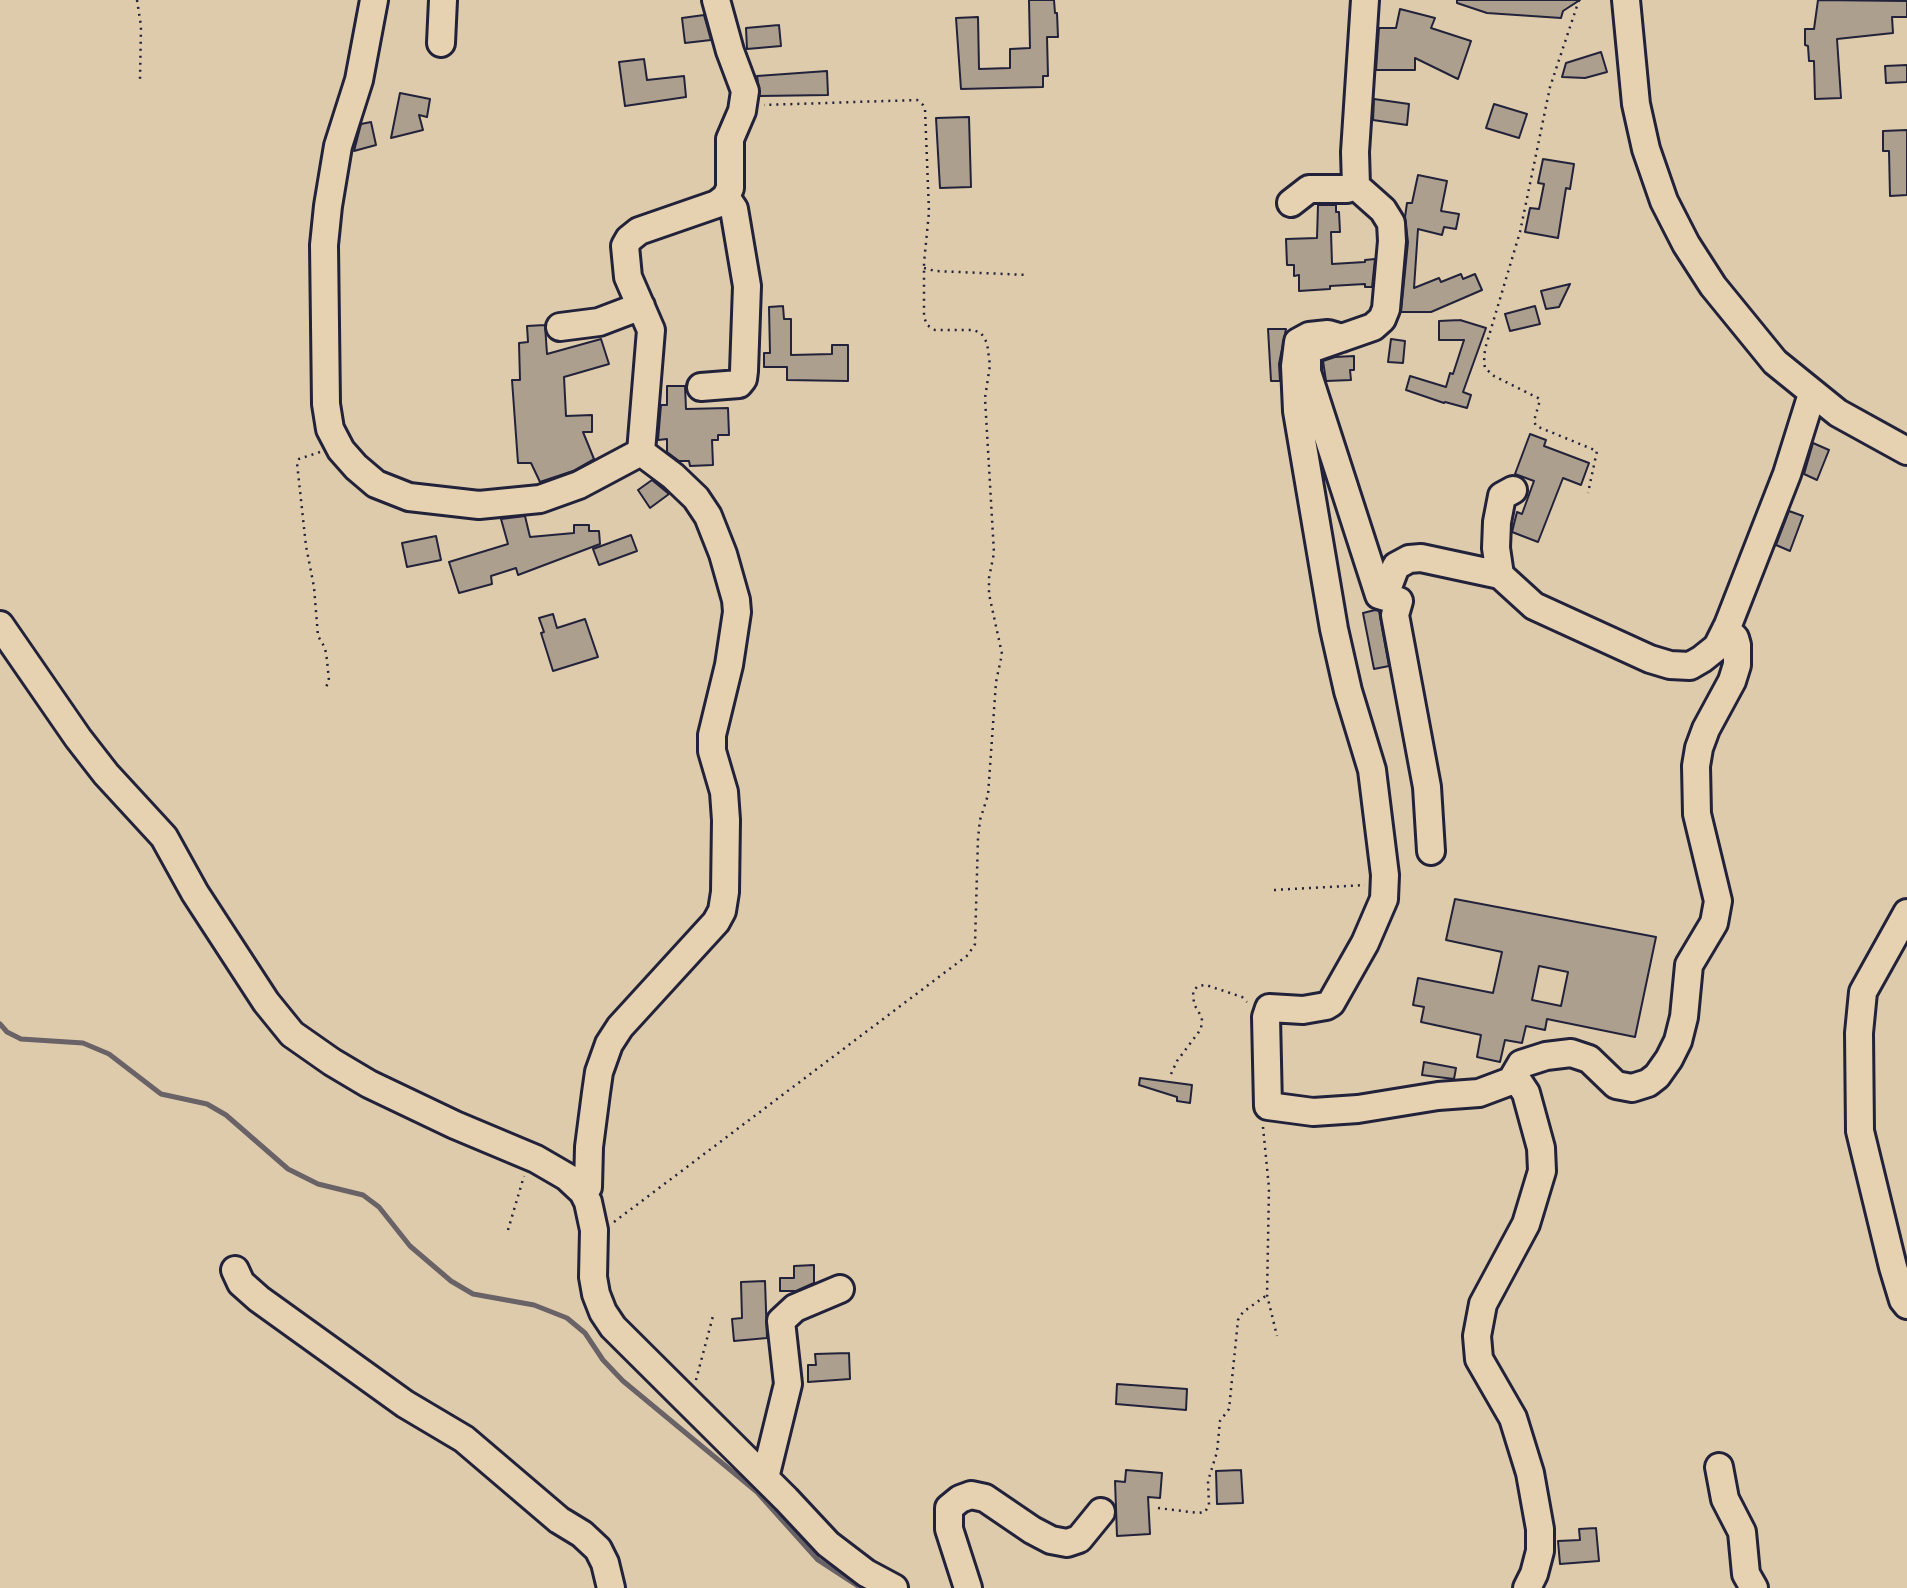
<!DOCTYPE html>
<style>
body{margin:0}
canvas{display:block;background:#decbab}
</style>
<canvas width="1907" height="1588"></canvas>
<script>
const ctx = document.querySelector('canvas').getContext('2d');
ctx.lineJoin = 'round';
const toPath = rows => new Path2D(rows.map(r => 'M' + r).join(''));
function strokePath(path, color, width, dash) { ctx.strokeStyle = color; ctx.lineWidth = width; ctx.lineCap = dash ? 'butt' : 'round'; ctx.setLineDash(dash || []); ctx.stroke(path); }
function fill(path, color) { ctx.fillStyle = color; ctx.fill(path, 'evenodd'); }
strokePath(toPath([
 [0,1024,7,1032,21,1039,83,1043,109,1054,161,1094,207,1104,226,1115,288,1169,318,1184,363,1195,379,1207,410,1246,451,1281,473,1294,534,1305,567,1318,585,1333,603,1360,623,1381,757,1492,818,1560,861,1588]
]), '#696266', 5);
const building = toPath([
 [1029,0,1054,0,1055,13,1057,13,1058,37,1047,37,1048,76,1043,76,1043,87,961,89,956,18,978,17,979,69,1010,68,1010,49,1030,48,1029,0],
 [1457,0,1580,0,1563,11,1561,18,1487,13,1457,3,1457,0],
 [1818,0,1907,1,1907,17,1892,17,1893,33,1837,39,1841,98,1815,99,1814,61,1809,61,1808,46,1805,45,1805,29,1814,29,1818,0],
 [1400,9,1435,18,1431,28,1471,41,1458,79,1415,58,1415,70,1376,70,1379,28,1396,28,1400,9],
 [704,15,711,40,685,43,682,18,704,15],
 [779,25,781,46,747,49,746,28,779,25],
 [1601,52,1607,72,1585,78,1562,77,1566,63,1601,52],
 [644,59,647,80,684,76,686,97,625,106,619,62,644,59],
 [1907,65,1907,82,1886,83,1885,66,1907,65],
 [827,71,828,95,760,96,757,76,827,71],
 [400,93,430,99,427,117,419,115,423,130,391,138,400,93],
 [1374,99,1409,104,1407,125,1373,120,1374,99],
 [1494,104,1527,114,1519,138,1486,128,1494,104],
 [969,117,971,187,940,188,936,118,969,117],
 [371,122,376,145,354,151,361,124,371,122],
 [1907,130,1907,195,1890,196,1889,151,1883,151,1883,131,1907,130],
 [1543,159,1574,164,1570,189,1566,188,1558,238,1525,232,1530,208,1539,209,1544,184,1538,183,1543,159],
 [1418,175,1447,181,1441,211,1459,214,1456,229,1444,227,1442,235,1418,229,1414,288,1439,278,1441,282,1461,274,1463,279,1475,274,1482,290,1431,312,1401,312,1408,242,1405,217,1407,203,1412,203,1418,175],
 [1318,205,1336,205,1336,212,1339,212,1340,232,1331,232,1332,264,1365,262,1365,260,1375,259,1372,287,1365,287,1365,284,1330,286,1330,289,1299,291,1299,275,1294,276,1294,265,1287,265,1286,239,1317,238,1318,205],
 [1570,284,1559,307,1546,309,1541,291,1570,284],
 [783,306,784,319,791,319,791,355,832,354,832,345,848,345,848,381,787,380,787,367,764,367,764,353,770,353,769,307,783,306],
 [1535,306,1540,324,1510,331,1505,314,1535,306],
 [1460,320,1486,328,1463,392,1471,395,1467,408,1445,402,1444,403,1406,390,1410,376,1446,387,1450,373,1453,374,1464,340,1439,340,1439,321,1460,320],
 [545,325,547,354,601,339,609,364,564,377,566,416,592,415,592,432,583,432,594,459,573,471,540,482,531,463,518,463,512,380,520,380,519,343,528,342,527,326,545,325],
 [1268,329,1286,329,1279,364,1280,381,1271,381,1268,329],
 [1391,339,1405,341,1403,363,1388,362,1391,339],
 [1354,356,1354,370,1350,370,1351,380,1326,381,1323,361,1335,357,1354,356],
 [667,386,685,386,686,409,728,408,729,435,718,435,718,440,712,440,713,465,690,466,689,461,679,461,667,452,667,439,658,440,661,405,667,405,667,386],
 [1530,434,1546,440,1544,446,1589,463,1581,485,1563,478,1538,542,1512,532,1517,512,1522,514,1534,481,1515,474,1530,434],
 [1813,443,1829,450,1817,480,1804,474,1813,443],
 [652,480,669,494,650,508,638,490,652,480],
 [1789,511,1803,516,1790,551,1776,545,1789,511],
 [525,516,530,537,574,533,574,525,589,525,589,531,599,531,600,544,518,575,516,568,491,576,492,584,459,593,449,562,508,544,501,519,525,516],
 [631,535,637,551,599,565,593,549,631,535],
 [436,536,441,560,407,567,402,543,436,536],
 [1375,610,1379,611,1389,666,1374,669,1363,613,1375,610],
 [553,614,557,628,585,619,598,657,553,671,541,633,544,632,539,618,553,614],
 [1455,899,1656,937,1635,1037,1547,1019,1545,1030,1526,1026,1522,1043,1505,1040,1500,1062,1477,1057,1481,1035,1421,1022,1424,1007,1413,1005,1418,978,1493,993,1502,952,1446,940,1455,899],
 [1539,966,1568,972,1561,1006,1532,1000,1539,966],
 [1424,1062,1456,1068,1454,1079,1422,1075,1424,1062],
 [1140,1078,1192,1085,1190,1103,1177,1101,1177,1097,1139,1085,1140,1078],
 [814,1265,814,1283,796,1291,780,1291,780,1278,794,1278,794,1266,814,1265],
 [765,1281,767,1338,734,1341,732,1319,742,1318,741,1282,765,1281],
 [849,1353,850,1379,808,1382,808,1365,816,1365,815,1354,849,1353],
 [1117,1384,1187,1389,1186,1410,1116,1404,1117,1384],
 [1126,1470,1162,1473,1160,1498,1148,1497,1150,1534,1117,1536,1115,1481,1125,1482,1126,1470],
 [1241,1470,1243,1503,1217,1504,1216,1471,1241,1470],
 [1596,1528,1599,1561,1560,1564,1558,1541,1580,1540,1579,1529,1596,1528]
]);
fill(building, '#ad9f8e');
strokePath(building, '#22223b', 2);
const minor = toPath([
 [374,0,359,80,338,146,328,206,324,245,326,404,330,429,341,450,356,467,376,484,409,497,479,505,540,499,579,485,641,452,651,330,628,277,625,246,629,239,639,231,717,204,726,197,730,188,730,139,742,111,745,91,730,51,716,0],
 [1365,0,1355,152,1356,186,1383,210,1391,223,1392,241,1386,309,1382,319,1373,327,1310,349,1307,352,1307,372,1379,595,1399,601,1395,615,1427,787,1431,851],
 [1626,0,1636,104,1646,149,1664,201,1686,244,1713,286,1775,362,1838,413,1907,451],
 [441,43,443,0],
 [1291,203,1309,189,1347,189,1356,186],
 [560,327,599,322,641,306],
 [1342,338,1328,334,1309,336,1298,342,1295,366,1297,411,1334,629,1348,691,1372,770,1385,875,1384,899,1365,943,1331,1003,1326,1006,1303,1010,1269,1008,1266,1017,1268,1106,1313,1112,1358,1109,1438,1096,1479,1093,1511,1081,1518,1081,1526,1093,1541,1148,1542,1171,1526,1224,1483,1304,1477,1336,1479,1359,1513,1418,1530,1473,1540,1529,1540,1551,1534,1574,1527,1588],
 [701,387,739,384,743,379,744,371,747,286,734,209,726,197],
 [1500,575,1496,548,1497,522,1502,496,1513,490],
 [1385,595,1396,566,1409,559,1421,558,1500,575,1534,606,1650,659,1670,665,1690,666,1702,659,1717,647,1728,625,1787,474,1812,394],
 [0,625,78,738,106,774,164,837,195,893,266,1002,292,1034,332,1062,369,1084,455,1125,536,1159,567,1177,583,1192,588,1202,594,1230,593,1277,596,1294,603,1312,613,1327,786,1499,828,1544,866,1573,894,1588],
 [1907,913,1863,992,1859,1033,1860,1131,1893,1267,1903,1300,1907,1305],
 [1511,1081,1521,1064,1546,1056,1571,1053,1589,1059,1616,1085,1632,1088,1648,1083,1657,1076,1669,1059,1678,1041,1684,1017,1689,965,1714,923,1718,901,1697,814,1696,766,1699,748,1706,729,1732,681,1737,665,1737,645,1735,638,1726,629],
 [588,1187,589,1147,596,1093,599,1072,609,1044,620,1027,716,922,722,911,725,892,726,820,724,792,712,751,712,735,729,665,737,612,736,600,723,554,708,516,696,498,673,476,641,452],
 [235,1270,241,1283,259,1299,405,1404,464,1439,559,1520,582,1534,598,1549,605,1563,611,1588],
 [1719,1467,1725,1499,1742,1532,1746,1574,1754,1588],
 [765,1478,788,1384,781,1321,795,1308,840,1289],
 [968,1588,949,1529,949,1508,960,1499,971,1495,985,1498,1032,1530,1051,1540,1067,1543,1079,1539,1101,1512]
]);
strokePath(minor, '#22223b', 32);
strokePath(toPath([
 [137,0,141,26,140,80],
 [1579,0,1550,87,1520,232,1485,349,1484,362,1485,368,1494,376,1538,398,1540,400,1534,421,1536,426,1597,451,1588,493],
 [924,268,935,271,1028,275],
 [320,452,299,459,297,463,306,546,314,587,318,636,325,648,327,660,329,681,325,689],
 [1274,890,1365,885],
 [1171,1074,1177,1061,1201,1029,1202,1018,1194,1004,1193,991,1198,986,1206,985,1242,997,1247,1002],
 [1263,1127,1269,1188,1267,1295,1277,1336],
 [614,1222,968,955,975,944,978,838,980,820,988,795,996,682,1002,654,989,594,989,578,994,553,985,398,990,365,987,343,981,333,973,330,935,330,927,325,924,317,924,263,929,212,925,109,923,105,917,100,764,105],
 [508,1230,524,1176],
 [696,1380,713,1316],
 [1158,1508,1198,1513,1205,1512,1209,1505,1208,1481,1217,1452,1220,1421,1229,1409,1238,1320,1243,1312,1267,1295]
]), '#22223b', 2.5, [2, 5]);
strokePath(minor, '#e6d2b0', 26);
</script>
